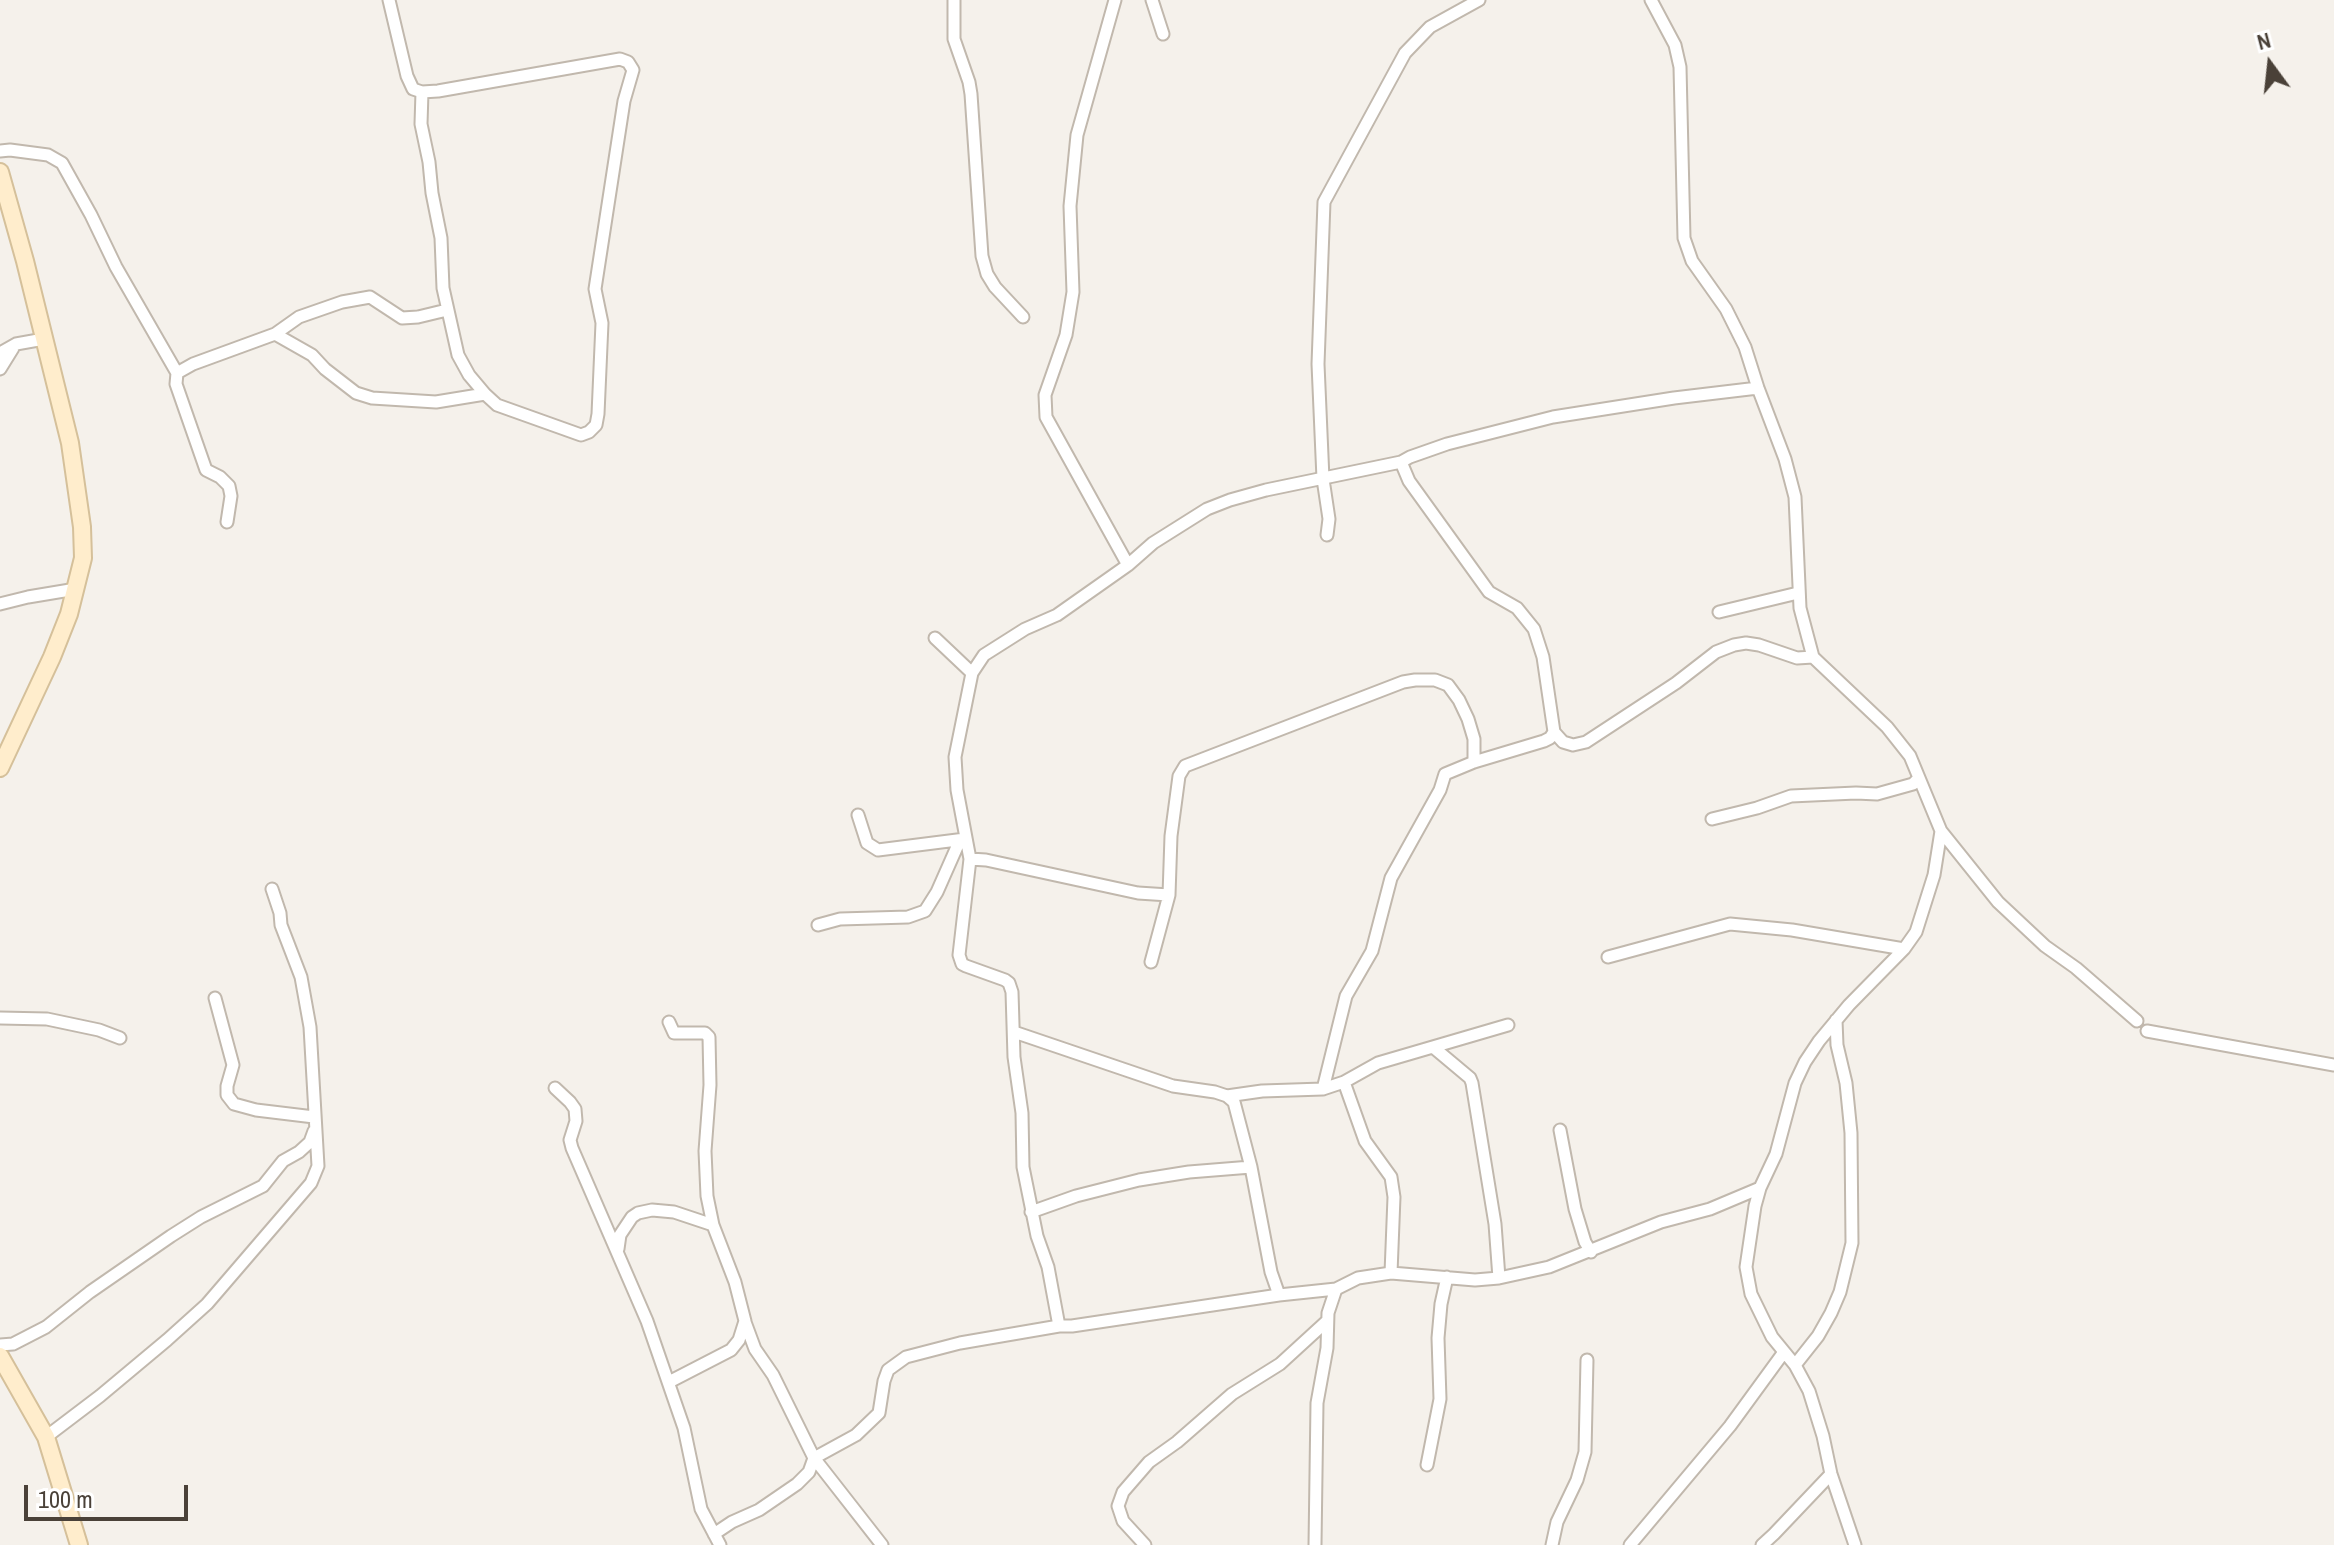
<!DOCTYPE html>
<style>
body{margin:0}
#map{position:relative;width:2334px;height:1545px;overflow:hidden;background:#f5f1eb;font-family:"Archivo Narrow",sans-serif}
canvas{display:block}
.north{position:absolute;left:2230px;top:24px;width:80px;height:80px;-webkit-text-stroke:6px #fff;paint-order:stroke;rotate:345deg;font-size:22px;font-weight:700;line-height:32px;text-align:center;color:#4a4138}
.north::after{content:'';display:block;margin:auto;width:28px;height:36px;background:#4a4138;clip-path:polygon(50% 0,100% 100%,50% 72%,0 100%)}
.scale{position:absolute;left:24px;top:1485px;width:164px;height:36px;box-sizing:border-box;border:4px solid #4a4138;border-top:0;padding-left:10px;font-size:24px;line-height:28px;white-space:nowrap;color:#4a4138;-webkit-text-stroke:6px #fff;paint-order:stroke}
</style>
<div id="map">
<canvas width="2334" height="1545"></canvas>
<div class="north">N</div>
<div class="scale">100 m</div>
</div>
<script>
const ctx = document.querySelector('canvas').getContext('2d');
ctx.lineJoin = 'round';
const toPath = rows => new Path2D(rows.map(r => 'M' + r).join(''));
function strokePath(path, color, width, dash) { ctx.strokeStyle = color; ctx.lineWidth = width; ctx.lineCap = dash ? 'butt' : 'round'; ctx.setLineDash(dash || []); ctx.stroke(path); }
const street = toPath([
 [389,0,407,76,413,89,422,92,438,91,620,59,628,62,633,70,624,101,595,289,602,323,598,414,596,425,589,432,581,435,497,405,485,394,469,375,458,355,443,288,441,238,432,193,429,162,421,124,422,92],
 [954,0,954,39,969,82,971,94,982,256,987,274,995,287,1023,317],
 [1115,0,1077,135,1070,206,1073,292,1066,335,1045,395,1046,417,1128,565],
 [1152,0,1163,34],
 [1651,0,1675,45,1680,67,1684,238,1692,261,1726,309,1745,347,1758,388,1785,459,1795,497,1800,608,1813,657,1887,727,1910,756,1941,831,1998,902,2045,946,2076,968,2137,1021],
 [0,151,10,150,48,155,62,163,91,215,116,267,177,373],
 [275,334,299,317,342,302,370,297,402,318,418,317,447,310],
 [0,353,16,344,44,339],
 [0,369,13,348],
 [227,522,231,496,229,486,220,477,206,470,176,384,177,373,193,364,275,334,312,355,325,369,356,393,372,398,436,402,485,394],
 [1327,535,1329,519,1323,479,1318,364,1324,202,1405,53,1430,27,1479,0],
 [0,604,28,597,76,589],
 [1719,612,1798,593],
 [935,638,972,673],
 [1554,732,1563,742,1573,745,1586,742,1676,683,1716,652,1734,645,1746,643,1759,645,1797,658,1813,657],
 [858,815,867,843,878,850,965,839],
 [1712,819,1757,808,1791,796,1856,793,1877,794,1913,784,1919,778],
 [970,859,986,860,1138,893,1169,895],
 [818,925,840,919,908,917,925,911,937,892,960,840],
 [1608,957,1730,924,1792,930,1904,949],
 [1151,962,1169,895,1171,836,1179,776,1185,766,1403,682,1415,680,1435,680,1448,685,1459,700,1468,719,1474,739,1474,762],
 [215,998,233,1065,227,1086,227,1095,234,1104,256,1110,314,1117],
 [0,1018,47,1019,99,1030,120,1038],
 [2147,1031,2334,1065],
 [1014,1032,1173,1086,1215,1092,1227,1096,1234,1102,1251,1167,1271,1272,1279,1295],
 [1433,1047,1470,1078,1472,1083,1495,1224,1499,1278],
 [1344,1082,1365,1141,1391,1177,1394,1197,1391,1273],
 [555,1088,570,1102,575,1109,576,1121,570,1140,572,1148,647,1321,684,1428,701,1509,720,1545],
 [1323,1089,1346,996,1372,951,1391,878,1440,790,1445,774,1474,762,1544,741,1550,738,1554,732,1543,657,1534,629,1517,608,1489,592,1409,481,1401,462],
 [1227,1096,1262,1091,1323,1089,1344,1082,1378,1063,1508,1025],
 [1560,1130,1575,1209,1585,1242,1591,1252],
 [1760,1188,1755,1206,1746,1267,1751,1294,1772,1337,1795,1365,1809,1391,1823,1436,1831,1474,1855,1545],
 [1031,1212,1076,1196,1139,1180,1189,1172,1251,1167],
 [618,1249,620,1235,632,1217,638,1213,652,1210,674,1212,713,1225],
 [745,1322,755,1349,773,1375,814,1458,882,1545],
 [1059,1326,1048,1267,1037,1236,1023,1167,1022,1113,1014,1057,1012,992,1009,983,1005,980,966,966,962,964,959,955,970,859,957,790,955,757,972,673,984,655,1025,629,1057,615,1128,565,1153,543,1207,509,1230,500,1266,490,1401,462,1410,457,1447,444,1553,417,1674,398,1758,388],
 [0,1345,13,1344,46,1327,90,1292,171,1236,201,1217,263,1186,283,1161,299,1152,310,1142,314,1131],
 [1795,1365,1818,1336,1831,1313,1840,1292,1852,1243,1851,1133,1846,1083,1837,1045,1836,1020],
 [669,1382,731,1350,739,1340,745,1321,735,1282,713,1225,707,1196,705,1151,710,1085,709,1037,705,1033,674,1033,669,1022],
 [46,1437,100,1396,167,1340,207,1304,311,1183,318,1166,310,1027,301,977,281,925,280,913,272,889],
 [1427,1465,1440,1399,1438,1338,1441,1304,1447,1277],
 [714,1534,732,1522,759,1510,797,1484,809,1472,814,1458,856,1435,879,1413,884,1381,888,1370,906,1357,960,1343,1059,1326,1072,1326,1279,1295,1336,1289],
 [1145,1545,1123,1521,1118,1506,1123,1492,1149,1462,1177,1442,1232,1394,1280,1364,1327,1321],
 [1315,1545,1317,1403,1327,1348,1328,1313,1336,1289,1358,1278,1391,1273,1475,1280,1499,1278,1549,1267,1661,1222,1710,1209,1760,1188,1776,1154,1795,1083,1805,1062,1819,1041,1849,1005,1904,949,1916,932,1934,875,1941,831],
 [1552,1545,1557,1522,1577,1480,1585,1452,1587,1360],
 [1630,1545,1730,1426,1784,1352],
 [1762,1545,1774,1534,1831,1474]
]);
const secondary = toPath([
 [0,172,25,261,70,443,82,527,83,558,69,614,52,657,0,768],
 [0,1356,46,1437,79,1545]
]);
strokePath(street, '#c1b8ad', 15);
strokePath(secondary, '#d5c09a', 20);
strokePath(street, '#fff', 11);
strokePath(secondary, '#ffedcc', 16);
</script>
